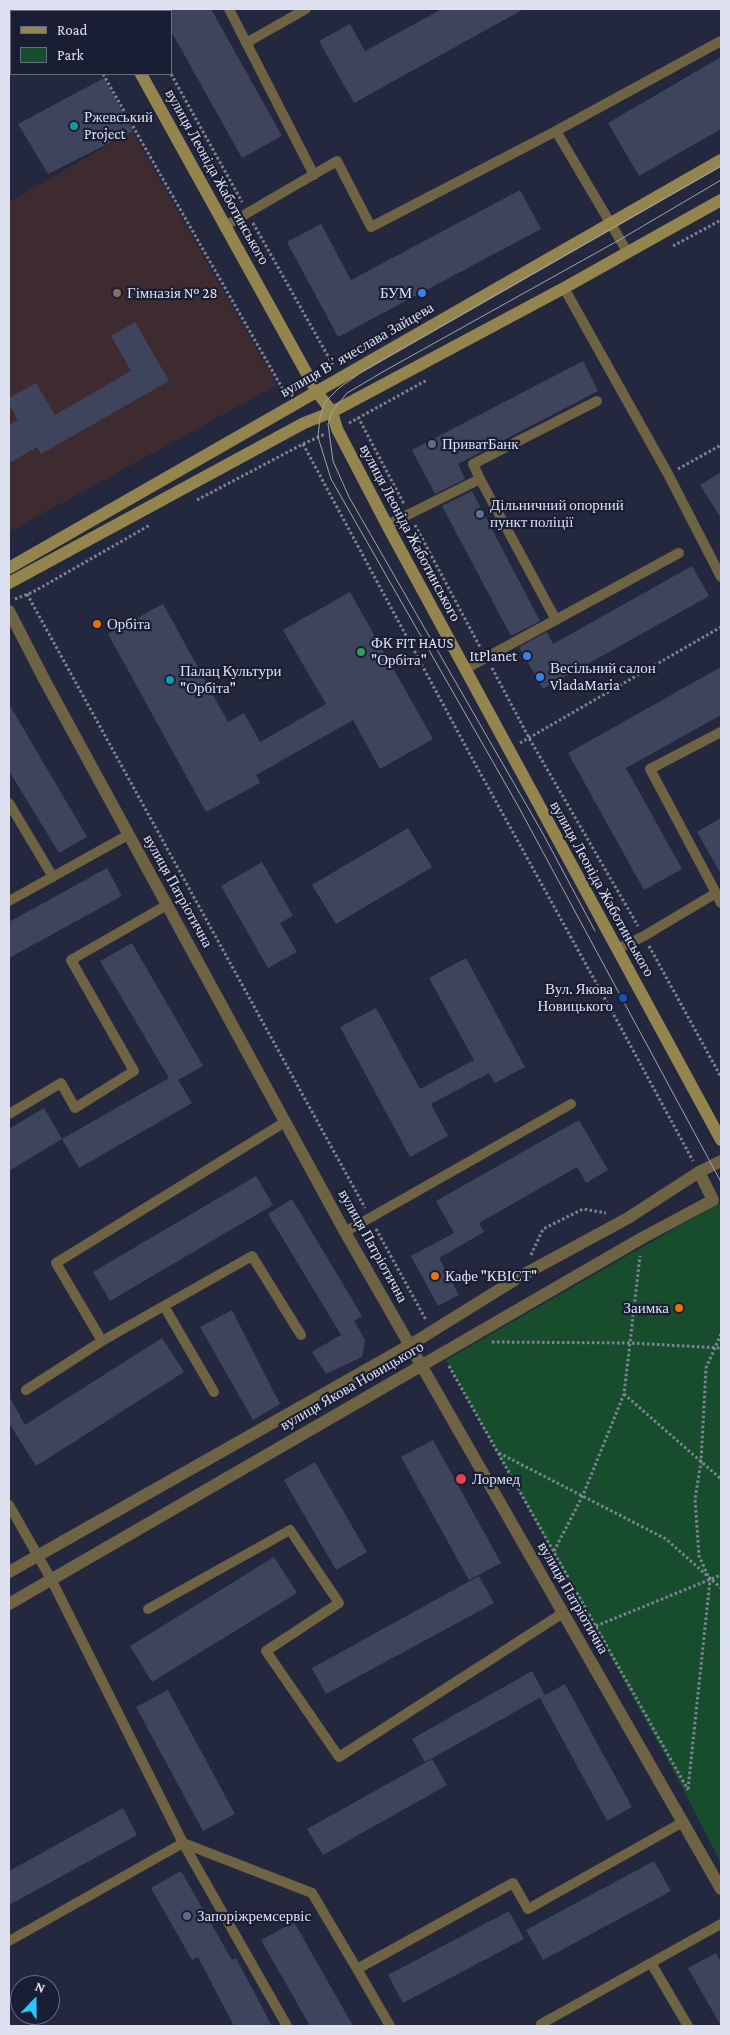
<!DOCTYPE html>
<meta charset="utf-8">
<style>
body{margin:0}
#map{position:relative;width:730px;height:2035px;overflow:hidden;background:#23283f;font-family:"Crimson Pro",serif}
canvas{display:block}
.frame{position:absolute;inset:0;border:10px solid #dce0ef;pointer-events:none}
.legend{position:absolute;left:10px;top:10px;width:162px;height:65px;box-sizing:border-box;background:#1a1e34;border:1px solid #686c7f;margin:0;padding:6px 9px;list-style:none;font-size:15px;color:#dce0ef}
.legend li{display:flex;align-items:center;gap:10px;height:25px}
.legend b{width:25px;border:1px solid #686c7f}
.north{position:absolute;left:10px;top:1975px;width:50px;height:50px;box-sizing:border-box;background:#1a1e34;border:1px solid #686c7f;border-radius:50%;rotate:22deg;font-size:14px;font-weight:700;line-height:20px;text-align:center;color:#dce0ef}
.north::after{content:'';display:block;margin:auto;width:18px;height:22px;background:#28c8ff;clip-path:polygon(50% 0,100% 100%,50% 72%,0 100%)}
</style>
<div id="map">
<canvas width="730" height="2035"></canvas>
<div class="frame"></div>
<ul class="legend">
<li><b style="height:6px;background:#94844d"></b>Road</li>
<li><b style="height:14px;background:#174d2d"></b>Park</li>
</ul>
<div class="north">N</div>
</div>
<script>
const ctx = document.querySelector('canvas').getContext('2d');
ctx.lineJoin = 'round';
function fill(path, color) { ctx.fillStyle = color; ctx.fill(path, 'evenodd'); }
const toPath = rows => new Path2D(rows.map(r => 'M' + r).join(''));
function strokePath(path, color, width, dash) { ctx.strokeStyle = color; ctx.lineWidth = width; ctx.lineCap = dash ? 'butt' : 'round'; ctx.setLineDash(dash || []); ctx.stroke(path); }
function drawText(font, color, halo, rows, align = 'center') {
  ctx.font = font + ' "Crimson Pro",serif'; ctx.lineWidth = 4.5; ctx.setLineDash([]); ctx.textBaseline = 'middle'; ctx.strokeStyle = halo; ctx.fillStyle = color; for (const [text, x, y, turn = 0] of rows) {
    ctx.save(); ctx.translate(x, y); ctx.rotate((+turn || 0) * Math.PI / 180); ctx.textAlign = isNaN(turn) ? turn : align; if (halo) ctx.strokeText(text, 0, 0); ctx.fillText(text, 0, 0); ctx.restore();
  }
}
fill(toPath([
 [132,131,277,385,9,532,9,202]
]), '#3e2b2f');
fill(toPath([
 [719,1203,721,1207,721,1863,672,1768,446,1360]
]), '#174d2d');
fill(toPath([
 [171,9,211,9,282,136,242,158,171,31],
 [442,9,524,9,354,103,319,41,350,24,365,51],
 [721,57,721,129,639,176,608,123],
 [104,78,133,131,48,174,18,124],
 [520,190,541,229,338,337,287,242,321,224,351,280],
 [135,322,169,381,41,454,37,447,9,463,9,425,18,420,9,404,9,398,36,383,55,415,131,371,111,336],
 [583,361,598,391,458,464,465,479,435,494,412,450],
 [721,472,721,518,700,485],
 [472,491,540,621,511,636,442,506],
 [692,566,709,596,543,689,519,647,547,632,553,644],
 [350,592,433,739,380,769,353,720,256,775,260,783,206,812,108,634,163,604,228,722,244,713,260,742,326,704,283,630],
 [721,667,721,715,626,768,682,869,644,890,568,753],
 [9,704,87,837,59,853,9,771],
 [721,818,721,874,697,832],
 [408,828,432,867,336,924,312,885],
 [262,862,293,916,280,923,297,952,268,968,221,886],
 [107,868,122,896,9,958,9,922],
 [132,943,203,1066,178,1080,192,1103,79,1168,62,1139,169,1078,100,961],
 [466,958,525,1067,495,1083,489,1073,431,1104,448,1136,410,1157,340,1027,376,1008,420,1089,474,1060,429,978],
 [44,1108,62,1139,9,1171,9,1129],
 [579,1120,608,1170,586,1183,577,1167,479,1223,484,1232,439,1258,459,1295,438,1306,411,1256,454,1233,436,1201],
 [256,1176,273,1205,110,1301,93,1272],
 [292,1199,362,1316,354,1321,365,1340,362,1357,326,1374,312,1352,341,1335,268,1214],
 [232,1310,280,1404,253,1420,200,1327],
 [162,1338,184,1372,36,1466,9,1423,9,1396,25,1425],
 [433,1440,501,1563,469,1580,401,1457],
 [315,1462,367,1552,336,1570,284,1480],
 [274,1557,297,1593,152,1682,130,1646],
 [479,1576,494,1603,326,1694,312,1668],
 [532,1671,545,1695,425,1762,412,1739],
 [565,1684,632,1807,607,1821,540,1698],
 [168,1690,235,1814,203,1831,136,1707],
 [432,1759,447,1785,323,1855,307,1829],
 [123,1808,137,1835,9,1905,9,1871],
 [654,1861,671,1891,543,1960,526,1930],
 [181,1871,232,1960,236,1958,272,2026,234,2026,198,1957,192,1960,151,1888],
 [509,1911,524,1939,403,2003,388,1975],
 [294,1922,353,2026,310,2026,261,1940],
 [716,1953,721,1963,721,2026,688,1968]
]), '#3f445d');
strokePath(toPath([
 [66,9,67,11],
 [134,9,136,11],
 [103,74,285,393],
 [171,74,242,202],
 [253,223,333,365],
 [673,246,721,220],
 [358,417,404,504],
 [349,423,427,380],
 [303,444,473,760,615,1017,693,1161],
 [678,469,721,445],
 [197,500,303,444,325,434],
 [415,525,480,647],
 [27,594,365,1208],
 [15,599,33,592,150,525],
 [492,668,529,738,638,926],
 [520,743,721,627],
 [649,946,721,1077],
 [376,1229,426,1320],
 [531,1255,543,1229,583,1209,606,1213],
 [492,1342,631,1343,721,1348],
 [449,1366,688,1790],
 [624,1394,721,1479],
 [499,1453,666,1539,721,1588],
 [554,1551,583,1495,624,1394,640,1256],
 [596,1626,721,1575],
 [688,1789,710,1580,699,1556,695,1499,701,1462,706,1368,721,1334]
]), '#7e8396', 3, [2.5, 2.5]);
strokePath(toPath([
 [229,9,314,175],
 [246,43,306,9],
 [225,226,337,161,371,227,556,131],
 [628,253,556,131,721,41],
 [564,288,668,474,721,577],
 [480,479,556,620],
 [387,525,480,479,473,464,597,401],
 [465,669,679,553],
 [9,803,53,877],
 [716,893,721,903],
 [9,901,128,835],
 [617,949,644,936,716,893,650,769,721,732],
 [9,1114,61,1083,75,1108,134,1071,71,960,167,905],
 [285,1122,56,1263,102,1341,252,1256,301,1335],
 [345,1232,571,1104],
 [164,1306,214,1392],
 [26,1390,102,1341],
 [9,1505,51,1579,183,1843,287,2026],
 [148,1609,290,1530,339,1603,266,1651,339,1757,563,1613],
 [9,1941,183,1843,312,1893,357,1969,513,1883,528,1909,683,1822],
 [651,1963,688,2026],
 [357,1969,390,2026],
 [543,2026,541,2024,721,1924]
]), '#6e6342', 10);
strokePath(toPath([
 [9,611,45,681,345,1232,721,1889],
 [699,1172,721,1161],
 [9,1572,410,1345,521,1276,628,1218,699,1172,713,1200,642,1238,9,1604]
]), '#6e6342', 12);
strokePath(toPath([
 [104,9,106,11],
 [141,74,317,392,332,412,337,429,387,525,721,1140],
 [9,568,721,160],
 [9,583,304,423,332,412,564,288,721,200]
]), '#94844d', 12);
strokePath(toPath([
 [721,166,363,371,339,388,325,402,320,417,318,437,331,479,517,804,721,1182],
 [595,931,542,832,349,497,333,461,328,424,332,412,347,393,386,370,621,239,721,180]
]), '#9ea3b4', 1);
for (const [x, y, r, color] of [
 [74,126,5,"#0f9aa8"],
 [117,293,5,"#8d6e63"],
 [422,293,5,"#3f7fe0"],
 [432,444,5,"#5c6f8a"],
 [480,514,5,"#5c6f8a"],
 [97,624,5,"#e8710a"],
 [361,652,5,"#2e9e5b"],
 [527,656,5,"#3f7fe0"],
 [540,677,5,"#3f7fe0"],
 [170,680,5,"#0f9aa8"],
 [623,998,5,"#1a4fb4"],
 [435,1276,5,"#e8710a"],
 [679,1308,5,"#e8710a"],
 [461,1479,6,"#e0444e"],
 [187,1916,5,"#5c6f8a"]
]) { const dot = new Path2D(); dot.arc(x, y, r, 0, 2 * Math.PI); ctx.fillStyle = color; ctx.fill(dot); strokePath(dot, '#1a1e34', 2); }
drawText('15px', '#dce0ef', '#1a1e34', [
 ["Ржевський",84,117],
 ["Project",84,134],
 ["Гімназія № 28",127,293],
 ["БУМ",412,293,"right"],
 ["ПриватБанк",442,444],
 ["Дільничний опорний",490,505],
 ["пункт поліції",490,522],
 ["Орбіта",107,624],
 ["ФК FIT HAUS",371,643],
 ["\"Орбіта\"",371,660],
 ["ItPlanet",517,656,"right"],
 ["Весільний салон",550,668],
 ["VladaMaria",550,685],
 ["Палац Культури",180,671],
 ["\"Орбіта\"",180,688],
 ["Вул. Якова",613,989,"right"],
 ["Новицького",613,1006,"right"],
 ["Кафе \"КВІСТ\"",445,1276],
 ["Заимка",669,1308,"right"],
 ["Лормед",472,1479],
 ["Запоріжремсервіс",197,1916]
], 'left');
drawText('15px', '#dce0ef', '#1a1e34', [
 ["вулиця Леоніда Жаботинського",217,177,61],
 ["вулиця Вʼячеслава Зайцева",357,350,-30],
 ["вулиця Леоніда Жаботинського",410,533,62],
 ["вулиця Леоніда Жаботинського",602,889,61],
 ["вулиця Патріотична",178,891,61],
 ["вулиця Патріотична",373,1246,61],
 ["вулиця Якова Новицького",352,1386,-30],
 ["вулиця Патріотична",573,1598,60]
]);
</script>
